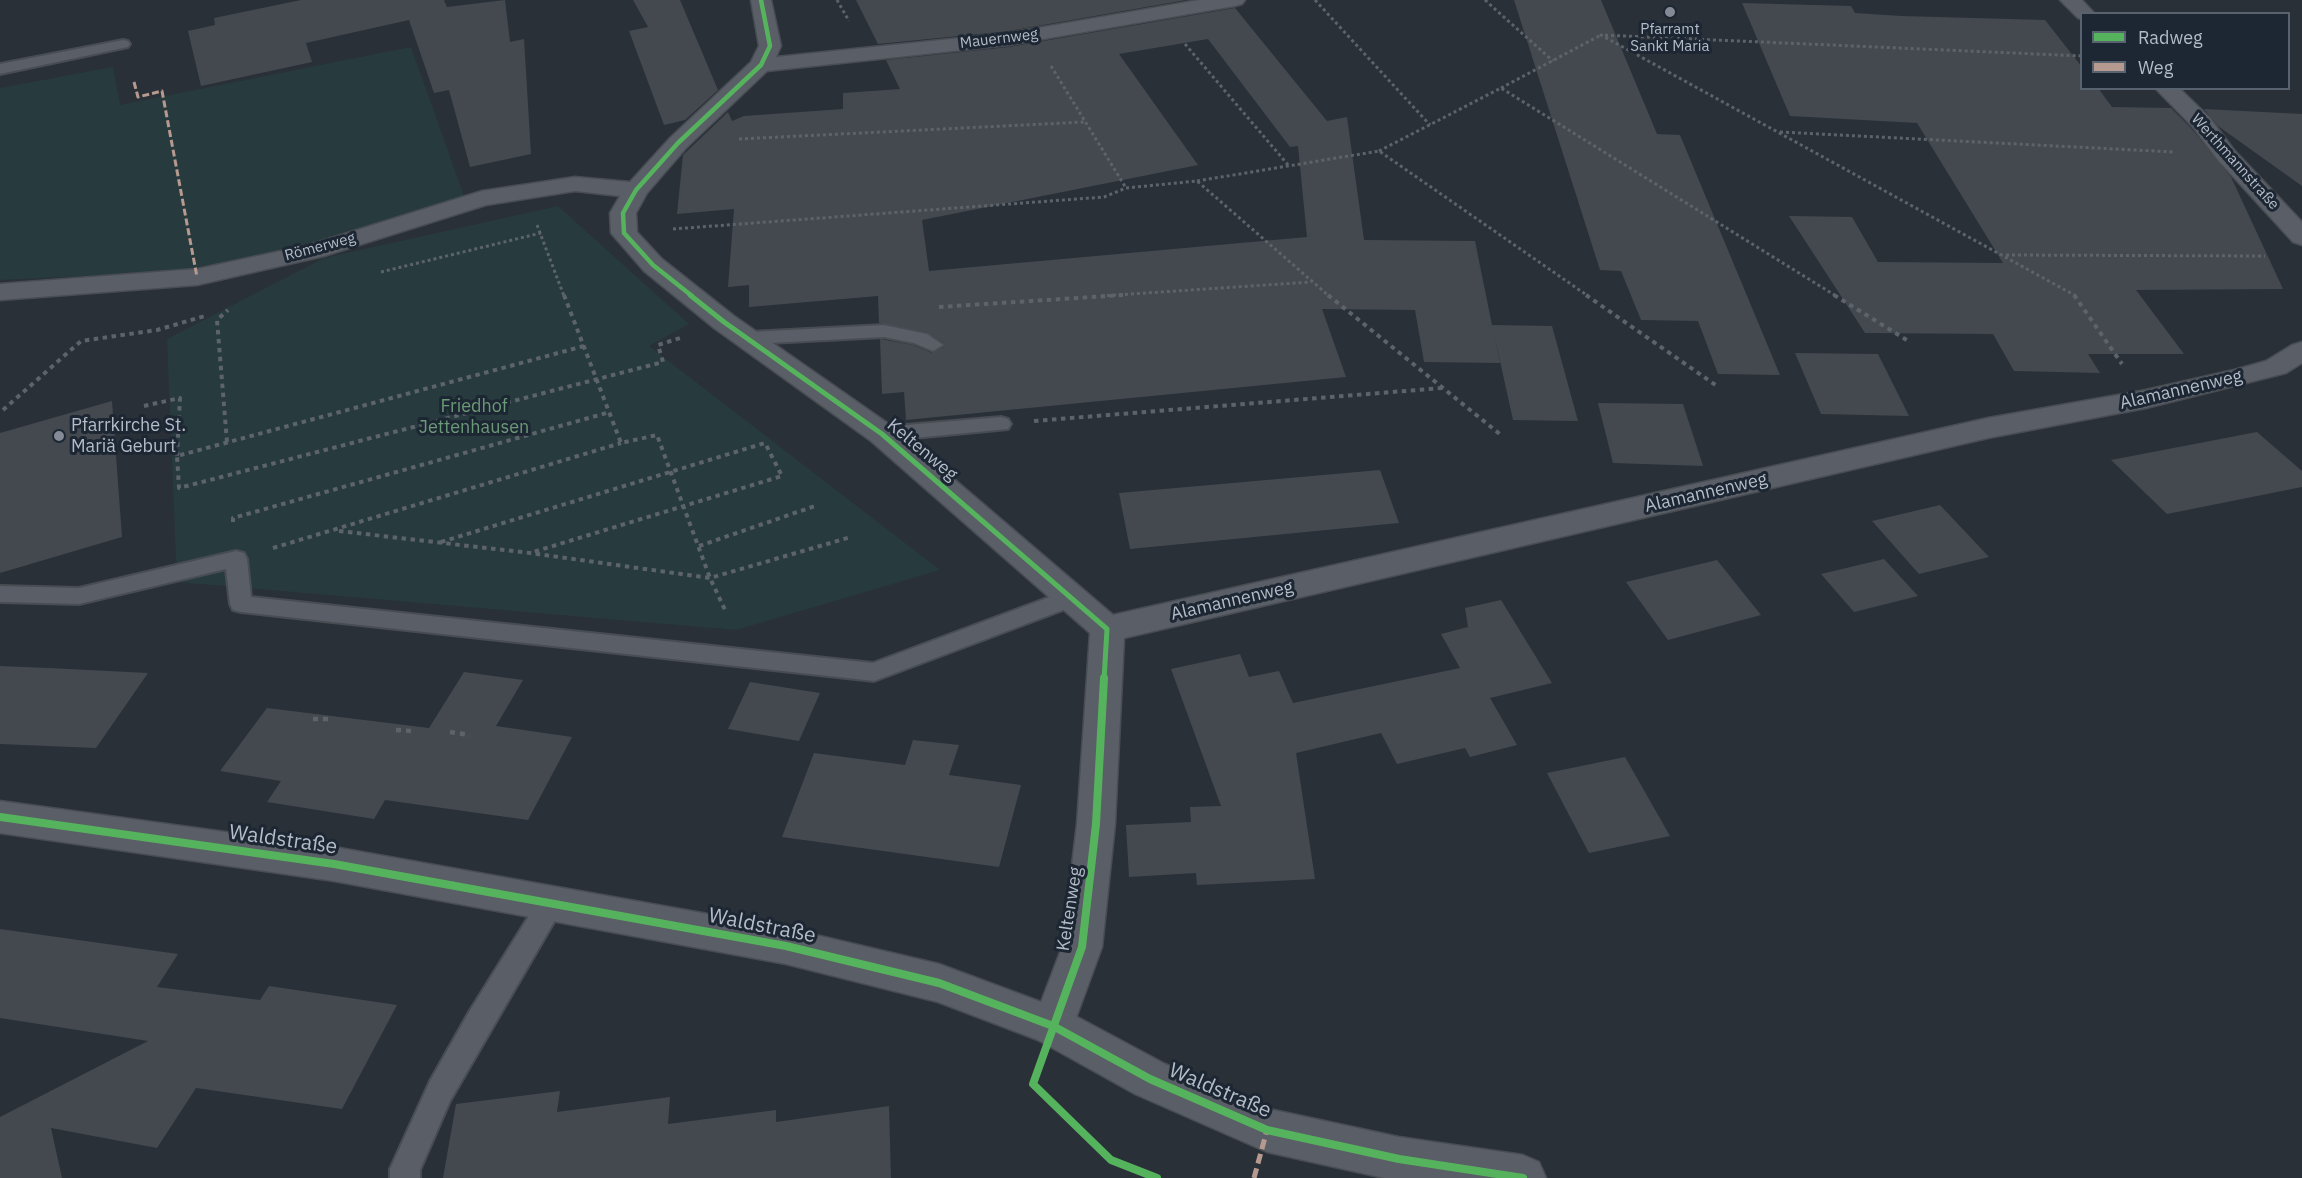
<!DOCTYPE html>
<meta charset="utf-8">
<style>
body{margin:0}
#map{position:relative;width:2302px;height:1178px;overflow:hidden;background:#2a3038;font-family:"IBM Plex Sans",sans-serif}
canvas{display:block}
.legend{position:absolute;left:2080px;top:12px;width:210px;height:78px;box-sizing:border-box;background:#1d2633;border:2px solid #59626f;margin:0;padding:8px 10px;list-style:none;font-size:18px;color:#b4bcc9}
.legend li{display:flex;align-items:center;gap:12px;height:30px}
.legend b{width:30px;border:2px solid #59626f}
</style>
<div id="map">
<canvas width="2302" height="1178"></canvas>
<ul class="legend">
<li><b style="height:8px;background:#56b35d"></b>Radweg</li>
<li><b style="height:8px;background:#b69a8f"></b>Weg</li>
</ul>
</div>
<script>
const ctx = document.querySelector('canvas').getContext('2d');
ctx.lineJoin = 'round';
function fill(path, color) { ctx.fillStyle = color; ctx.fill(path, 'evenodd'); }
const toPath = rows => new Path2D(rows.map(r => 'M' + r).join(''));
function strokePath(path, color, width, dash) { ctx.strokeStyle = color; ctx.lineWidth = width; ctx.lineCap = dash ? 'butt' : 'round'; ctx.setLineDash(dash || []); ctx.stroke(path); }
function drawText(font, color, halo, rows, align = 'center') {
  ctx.font = font + ' "IBM Plex Sans",sans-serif'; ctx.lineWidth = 6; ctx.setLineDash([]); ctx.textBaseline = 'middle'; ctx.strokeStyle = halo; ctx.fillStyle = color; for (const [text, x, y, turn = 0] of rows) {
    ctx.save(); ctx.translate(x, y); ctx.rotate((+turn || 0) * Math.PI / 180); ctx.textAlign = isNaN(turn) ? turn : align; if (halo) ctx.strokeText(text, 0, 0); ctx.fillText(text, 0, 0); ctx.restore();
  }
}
fill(toPath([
 [411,47,464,196,285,251,170,272,0,280,0,88,113,67,120,105],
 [558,206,689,324,649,346,940,570,736,630,177,582,167,339,324,258]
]), '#273a3e');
fill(toPath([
 [301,0,444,0,447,7,505,0,510,42,524,39,531,154,470,167,449,90,434,93,409,20,306,43,312,62,201,86,188,31,215,25,214,18],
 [633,0,680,0,718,90,685,120,664,125,629,31,648,27],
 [856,0,1186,0,1009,31,878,44],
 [1514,0,1601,0,1657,134,1680,135,1780,375,1718,374,1698,321,1641,320,1621,271,1600,270],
 [1742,3,1851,6,1855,13,1901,16,2045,20,2082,67,2082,88,2098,88,2112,107,2171,108,2191,128,2231,177,2283,289,2136,290,2184,354,2088,354,2100,373,2014,371,1993,334,1865,333,1789,216,1852,217,1878,262,2003,263,1917,123,1790,116],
 [1235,8,1327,121,1347,117,1364,240,1475,241,1492,325,1552,326,1578,421,1513,420,1494,334,1500,363,1424,362,1415,310,1322,309,1346,377,906,420,904,392,882,394,880,339,913,345,932,353,944,347,944,343,927,332,879,323,878,296,749,307,749,285,728,287,734,209,677,214,683,155,728,112,732,121,744,116,843,109,843,93,900,89,886,60,1009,47],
 [1208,39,1290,147,1298,146,1307,237,929,271,922,220,1198,165,1119,54],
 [2204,109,2302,114,2302,186,2218,126],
 [1795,353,1878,354,1909,416,1821,414],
 [112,401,122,537,0,573,0,433],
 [1598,403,1683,404,1703,466,1613,463],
 [2257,432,2302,471,2302,487,2167,514,2111,460],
 [1380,470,1399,523,1130,549,1119,493],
 [1940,505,1989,557,1919,574,1872,521],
 [1884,559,1918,596,1854,612,1821,574],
 [1717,560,1761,615,1668,640,1626,582],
 [1501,600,1552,683,1490,698,1517,745,1470,757,1465,748,1397,764,1381,733,1296,753,1315,879,1197,885,1196,873,1129,877,1126,825,1191,822,1190,807,1221,806,1171,669,1240,654,1249,677,1279,671,1293,703,1460,668,1441,634,1468,627,1465,608],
 [0,666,49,668,148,673,96,748,0,744],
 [464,672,523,680,496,726,572,737,528,820,385,800,374,819,267,802,281,781,220,771,267,708,429,728],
 [750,682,820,693,799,741,728,729],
 [913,740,959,745,949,775,1021,785,999,867,782,837,814,753,905,765],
 [1625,757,1670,836,1589,853,1547,773],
 [0,929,178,954,157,987,260,1000,269,986,397,1005,342,1109,196,1088,157,1148,51,1128,62,1178,0,1178,0,1117,148,1041,0,1018],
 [560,1091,557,1112,670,1097,668,1124,776,1110,776,1122,889,1106,891,1178,443,1178,456,1104]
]), '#444950');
const service = toPath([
 [123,40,128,41,130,44,128,47,0,74,0,64,123,40],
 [884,325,927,334,943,345,933,351,914,343,884,337,750,344,741,338,750,332,884,325],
 [1001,417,1008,419,1011,424,1008,429,882,441,875,439,872,434,875,429,882,427,1001,417],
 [236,551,244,553,247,559,251,597,873,663,1063,592,1071,590,1079,592,1082,598,1079,604,874,681,241,612,233,610,230,604,226,569,79,604,0,602,0,586,79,588,236,551],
 [552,891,562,895,565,903,450,1101,420,1170,420,1178,390,1178,390,1169,430,1081,469,1012,542,895,552,891]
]);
const minor = toPath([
 [751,0,771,0,781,46,776,57,1009,33,1199,0,1245,0,1242,4,1235,6,1009,45,767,71,686,148,647,193,636,213,637,232,662,259,734,316,893,427,1113,615,1988,418,2146,390,2234,370,2266,361,2292,345,2302,342,2302,363,2286,373,2146,408,1988,438,1124,638,1115,824,1102,947,1068,1040,1053,1046,1038,1040,1032,1026,1062,947,1077,824,1090,633,871,441,714,328,644,271,611,233,610,213,620,196,575,191,486,205,324,256,197,285,0,300,0,284,197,269,309,245,482,191,575,177,630,182,670,138,751,62,759,46,751,0],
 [2060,0,2082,0,2095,14,2082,14,2082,19,2078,18,2060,0],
 [2155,88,2179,88,2209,117,2234,150,2302,222,2302,245,2293,242,2218,160,2193,127,2155,88]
]);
const tertiary = toPath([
 [0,801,334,847,786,928,939,964,1068,1012,1165,1064,1269,1109,1399,1137,1523,1155,1539,1162,1546,1178,1384,1178,1267,1152,1135,1094,1038,1040,938,1002,786,964,334,881,0,833,0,801]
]);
strokePath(service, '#484c53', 4);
strokePath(minor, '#484c53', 3);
strokePath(tertiary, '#484c53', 3);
strokePath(toPath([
 [837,0,849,21],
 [1315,0,1430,125],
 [1485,0,1553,61],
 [1185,44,1289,166],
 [1051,66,1126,188],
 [1501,88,1601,35],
 [1780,132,2174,152],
 [739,139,1085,122],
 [1379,151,1501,88,1836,296],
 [1197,181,1379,151,1588,296],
 [537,225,564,296],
 [673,229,1104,197,1126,188,1197,181,1329,296],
 [2006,255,2265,256],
 [381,272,541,233],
 [1101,296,1311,282],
 [2076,296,1601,35,2082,56]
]), '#5d636a', 3, [3, 3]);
strokePath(toPath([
 [564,295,621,443,657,435,710,578,726,612],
 [1328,295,1501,435],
 [1586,295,1717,386],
 [1834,295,1910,342],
 [2074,295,2122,364],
 [939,307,1123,295],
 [584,346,177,456,179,488,663,362,658,345,680,338],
 [144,406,180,398,177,456],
 [3,410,81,341,157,330,205,316],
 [1034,421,1442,388],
 [227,442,217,320,228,310],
 [233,522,233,518,610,412],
 [339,531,530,553,710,578,851,537],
 [441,542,765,443,782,476,530,553],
 [699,546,815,506],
 [273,548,621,443]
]), '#5d636a', 4, [4.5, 4.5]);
strokePath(toPath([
 [313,719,329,719],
 [396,730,412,731],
 [450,732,470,735]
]), '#5d636a', 4.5, [5, 5]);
fill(service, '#5a5e66');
fill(minor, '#5a5e66');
fill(tertiary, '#5a5e66');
strokePath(toPath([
 [134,82,138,97,162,91,197,277]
]), '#b69a8f', 3, [7, 3]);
strokePath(toPath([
 [1254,1178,1267,1130]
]), '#b69a8f', 5, [10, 5]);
strokePath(toPath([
 [692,296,653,265,624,233,623,213,636,190,678,143,761,65,770,46,761,0]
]), '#56b35d', 4.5);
strokePath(toPath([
 [690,295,724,322,882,434,1107,629,1104,680]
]), '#56b35d', 5);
strokePath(toPath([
 [1104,678,1096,824,1082,947,1033,1084,1111,1160,1157,1178],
 [0,817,334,864,786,946,939,983,1053,1026,1150,1079,1267,1130,1399,1159,1523,1178]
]), '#56b35d', 8);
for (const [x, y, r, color] of [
 [1670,12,6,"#848b96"],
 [59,436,6,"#848b96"]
]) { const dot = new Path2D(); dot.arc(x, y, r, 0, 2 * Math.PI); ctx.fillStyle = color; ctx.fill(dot); strokePath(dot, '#1d2633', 2); }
drawText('15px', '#b4bcc9', '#1d2633', [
 ["Pfarramt",1670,30],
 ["Sankt Maria",1670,47]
]);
drawText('15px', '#b4bcc9', '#1d2633', [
 ["Mauernweg",999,39,-7],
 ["Werthmannstraße",2235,162,48],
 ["Römerweg",320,247,-15]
]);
drawText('18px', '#b4bcc9', '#1d2633', [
 ["Alamannenweg",2181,390,-13],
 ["Keltenweg",922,450,40],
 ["Alamannenweg",1706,493,-13],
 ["Alamannenweg",1232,601,-13],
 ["Keltenweg",1070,909,-81]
]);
drawText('18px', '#6b9a76', '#1d2633', [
 ["Friedhof",474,407],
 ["Jettenhausen",474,428]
]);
drawText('18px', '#b4bcc9', '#1d2633', [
 ["Pfarrkirche St.",71,426],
 ["Mariä Geburt",71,447]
], 'left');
drawText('21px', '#b4bcc9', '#1d2633', [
 ["Waldstraße",283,840,8],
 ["Waldstraße",762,926,11],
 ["Waldstraße",1220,1091,23]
]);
</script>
